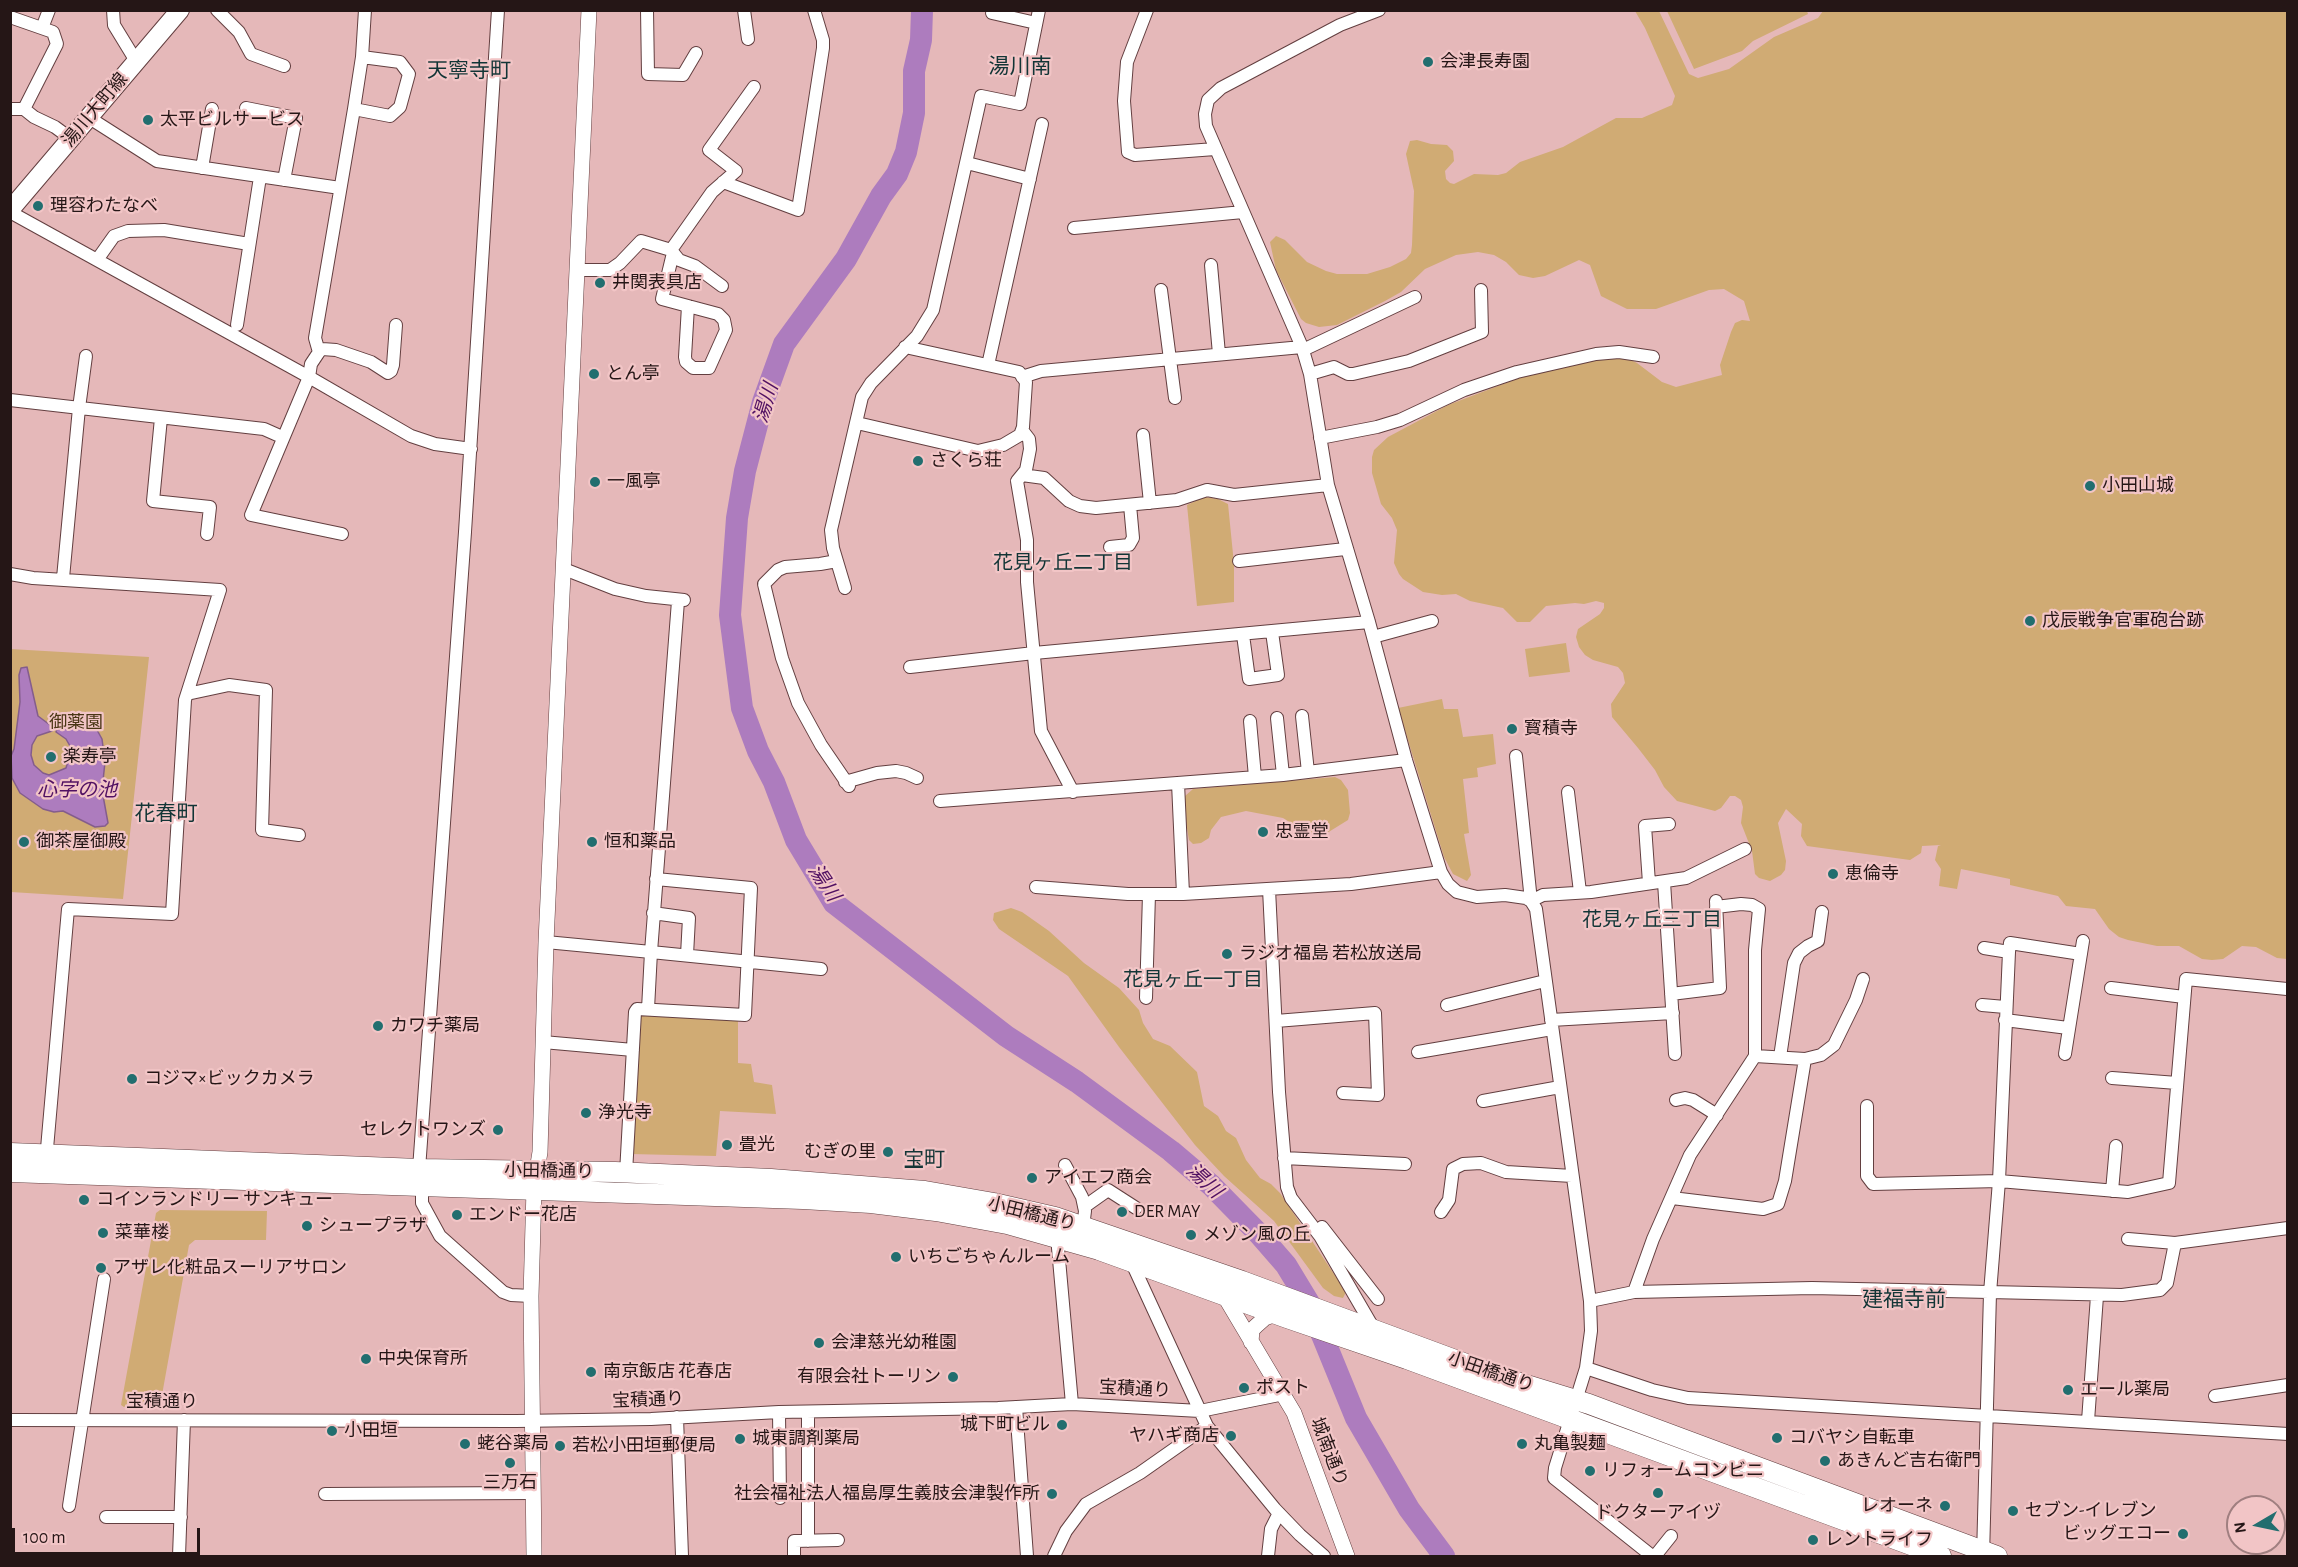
<!DOCTYPE html>
<meta charset="utf-8">
<style>
body{margin:0}
#map{position:relative;width:2298px;height:1567px;overflow:hidden;background:#e5b8b9;font-family:"Alegreya Sans",sans-serif}
canvas{display:block}
.frame{position:absolute;inset:0;border:12px solid #251616;pointer-events:none}
.north{position:absolute;left:2226px;top:1495px;width:60px;height:60px;box-sizing:border-box;background:#f2c5c6;border:2px solid #a07f80;border-radius:50%;rotate:261deg;font-size:16px;font-weight:700;line-height:24px;text-align:center;color:#251616}
.north::after{content:'';display:block;margin:auto;width:21px;height:27px;background:#226e6f;clip-path:polygon(50% 0,100% 100%,50% 72%,0 100%)}
.scale{position:absolute;left:12px;top:1528px;width:188px;height:27px;box-sizing:border-box;border:3px solid #251616;border-top:0;padding-left:8px;font-size:18px;line-height:21px;white-space:nowrap;color:#251616;-webkit-text-stroke:4px #f2c5c6;paint-order:stroke}
</style>
<div id="map">
<canvas width="2298" height="1567"></canvas>
<div class="frame"></div>
<div class="north">N</div>
<div class="scale">100 m</div>
</div>
<script>
const ctx = document.querySelector('canvas').getContext('2d');
ctx.lineJoin = 'round';
function fill(path, color) { ctx.fillStyle = color; ctx.fill(path, 'evenodd'); }
const toPath = rows => new Path2D(rows.map(r => 'M' + r).join(''));
function strokePath(path, color, width, dash) { ctx.strokeStyle = color; ctx.lineWidth = width; ctx.lineCap = dash ? 'butt' : 'round'; ctx.setLineDash(dash || []); ctx.stroke(path); }
function drawText(font, color, halo, rows, align = 'center') {
  ctx.font = font + ' "Alegreya Sans","Noto Sans JP",sans-serif'; ctx.lineWidth = 4.5; ctx.setLineDash([]); ctx.textBaseline = 'middle'; ctx.strokeStyle = halo; ctx.fillStyle = color; for (const [text, x, y, turn = 0] of rows) {
    ctx.save(); ctx.translate(x, y); ctx.rotate((+turn || 0) * Math.PI / 180); ctx.textAlign = isNaN(turn) ? turn : align; if (halo) ctx.strokeText(text, 0, 0); ctx.fillText(text, 0, 0); ctx.restore();
  }
}
fill(toPath([
 [1635,11,1659,11,1689,74,1698,78,1729,69,1774,37,1818,18,1823,11,2287,11,2287,959,2277,958,2256,947,2242,946,2223,959,2212,960,2202,959,2179,946,2157,946,2128,940,2119,937,2109,929,2095,909,2066,906,2058,896,2010,885,2010,879,1961,869,1957,889,1939,886,1941,869,1935,860,1938,846,1941,845,1922,846,1921,853,1910,860,1807,846,1801,836,1802,824,1786,809,1778,823,1786,861,1785,870,1781,875,1770,881,1759,878,1755,874,1752,851,1741,823,1743,807,1741,800,1735,796,1730,796,1721,808,1715,811,1677,801,1664,787,1655,770,1638,748,1612,717,1611,704,1625,683,1623,673,1618,667,1593,660,1585,655,1579,647,1576,637,1578,629,1600,614,1604,608,1604,603,1596,601,1584,604,1575,603,1546,606,1530,622,1517,622,1503,608,1470,601,1456,594,1442,595,1423,592,1403,579,1399,574,1394,563,1397,530,1392,518,1381,504,1372,473,1372,457,1374,450,1388,437,1448,405,1519,378,1596,359,1629,359,1637,363,1662,382,1676,387,1722,375,1720,365,1731,332,1735,323,1742,320,1750,321,1744,301,1724,289,1709,290,1656,309,1627,309,1601,296,1590,265,1579,260,1545,276,1533,278,1519,275,1506,262,1494,255,1478,252,1456,255,1425,269,1401,292,1385,301,1337,325,1319,327,1306,323,1301,319,1276,270,1270,242,1276,236,1285,240,1307,262,1326,271,1337,274,1367,274,1390,267,1406,259,1411,253,1412,245,1414,191,1406,154,1410,141,1417,140,1431,144,1447,145,1453,151,1454,161,1445,171,1446,179,1450,183,1454,184,1474,174,1498,175,1506,173,1520,162,1563,147,1616,118,1642,118,1672,105,1675,96,1645,28],
 [1807,11,1808,14,1753,41,1742,51,1694,69,1667,11],
 [1204,497,1218,499,1228,504,1234,564,1234,602,1197,606,1187,505],
 [1566,643,1570,672,1529,677,1525,649],
 [10,649,149,657,123,899,11,892],
 [1442,699,1444,709,1458,709,1463,737,1493,734,1496,764,1477,768,1478,777,1463,779,1469,833,1464,834,1471,875,1467,881,1453,874,1444,857,1398,708],
 [1335,777,1341,780,1348,790,1350,813,1348,820,1327,833,1316,835,1306,832,1283,818,1246,811,1221,817,1211,830,1209,838,1201,843,1193,844,1189,840,1183,805,1185,796,1193,789],
 [1011,908,1022,912,1049,931,1084,963,1119,988,1139,1010,1143,1023,1153,1039,1170,1046,1197,1072,1204,1106,1218,1116,1226,1131,1236,1138,1246,1160,1260,1178,1271,1184,1280,1193,1346,1292,1343,1298,1334,1296,1323,1288,1274,1221,1224,1176,1195,1145,1119,1047,1068,976,999,929,993,920,994,913],
 [640,1013,738,1019,738,1063,751,1064,754,1082,772,1085,776,1114,720,1111,716,1156,630,1154],
 [160,1210,267,1211,266,1240,195,1240,189,1245,160,1406,156,1408,124,1407,121,1405,156,1213]
]), '#d0ab74');
const water = toPath([
 [27,667,38,716,54,728,52,731,37,736,32,745,31,755,34,765,43,773,49,775,66,768,70,754,70,746,66,739,56,732,57,729,89,724,97,730,102,739,105,762,102,790,108,823,105,826,95,827,63,811,54,812,43,809,20,793,12,778,11,756,14,749,20,702,19,675,21,668,27,667]
]);
fill(water, '#ad7cbe');
strokePath(water, '#845d8c', 1.5);
strokePath(toPath([
 [922,10,921,40,914,71,914,113,906,152,897,174,881,196,846,259,784,344,763,402,745,471,737,518,730,615,742,708,758,751,774,782,796,840,834,903,1006,1036,1077,1082,1171,1151,1211,1185,1259,1234,1286,1265,1309,1303,1356,1418,1409,1509,1444,1556]
]), '#ad7cbe', 22);
const minor = toPath([
 [113,10,114,25,136,61],
 [217,10,239,32,251,54,284,66],
 [647,10,648,74,683,75,696,53],
 [744,10,748,39],
 [1147,10,1127,62,1124,101,1128,152,1135,155,1215,149],
 [1379,10,1340,25,1221,88,1208,100,1205,114,1206,126,1302,347,1310,374,1328,485,1369,622,1406,760,1441,872,1448,884,1457,892,1477,897,1505,895,1526,898,1531,901,1536,909,1590,1301,1591,1331,1586,1368,1555,1468,1554,1478,1652,1556],
 [992,13,1036,23],
 [10,17,53,32,57,44,24,109],
 [42,28,49,10],
 [246,108,296,118,284,180],
 [10,109,24,109,34,117,55,127,70,138],
 [354,109,390,116,400,107,409,74,400,62,362,57],
 [88,117,157,161,340,188],
 [967,163,1030,179],
 [202,168,212,109],
 [723,182,798,210,823,48,823,40,814,10],
 [10,212,309,377,411,436,435,444,471,449],
 [1074,228,1243,212],
 [671,250,712,192,736,171,709,150,754,87],
 [673,253,662,299,688,306,718,314,724,320,726,330,709,368,693,368,686,362,685,357,688,306],
 [97,260,114,236,128,231,164,230,249,244],
 [1211,265,1219,354],
 [577,270,610,270,620,263,641,241,671,250,679,260,695,266,722,286],
 [1161,290,1175,398],
 [237,325,260,177],
 [1303,350,1415,297],
 [319,352,315,338,354,109,362,57,365,10],
 [988,365,1042,124],
 [1310,374,1334,367,1348,374,1353,374,1409,361,1482,332,1481,290],
 [1022,377,1041,371,1302,347],
 [10,400,264,429,282,437],
 [161,418,153,501,210,507,207,534],
 [857,423,978,451,1003,445,1020,435,1023,427,1026,382,1019,372,905,347],
 [1022,430,1029,439,1030,449,1026,470,1017,481,1027,540,1027,582,1041,731,1073,792],
 [1143,435,1150,503],
 [1320,438,1377,427,1400,420,1464,390,1517,372,1596,354,1619,352,1653,357],
 [1022,475,1044,478,1069,501,1080,506,1096,508,1177,500,1207,490,1234,495,1328,485],
 [342,534,251,515,309,377,311,364,319,352,322,349,336,350,371,362,388,373,391,371,393,365,396,325],
 [1110,547,1129,545,1133,538,1130,505],
 [837,561,820,564,785,567,778,570,764,584,782,658,798,703,821,745,849,786],
 [1239,561,1345,549],
 [564,569,615,589,646,596,684,600],
 [10,574,33,578,220,590,185,700,172,914,68,909,46,1160],
 [63,578,79,408,86,356],
 [845,588,833,548,831,530,862,397,871,383,917,336,933,310,981,96,1020,104,1039,10],
 [678,601,651,952,821,969],
 [1243,635,1249,679,1278,675,1272,632],
 [1373,637,1432,621],
 [910,667,1034,653,1369,622],
 [187,694,229,685,266,690,262,830,299,835],
 [1302,716,1308,772],
 [1277,718,1283,775],
 [1250,721,1255,777],
 [1516,756,1531,901,1543,895,1591,892,1686,878,1745,849],
 [845,782,877,773,896,771,906,773,917,778],
 [1178,783,1183,894],
 [1568,792,1580,892],
 [940,801,1283,775,1406,760],
 [1664,882,1675,1054],
 [1649,883,1645,826,1669,824],
 [1036,887,1128,894,1183,894,1351,884,1441,872],
 [1269,889,1279,1092,1287,1187,1291,1198,1320,1236,1374,1329],
 [1716,907,1741,904,1752,905,1759,909,1755,950,1755,1056],
 [653,913,689,918,687,955],
 [546,942,651,952,648,1009],
 [1984,948,2009,952],
 [2111,988,2184,997],
 [1671,994,1720,988,1716,901],
 [1146,998,1149,894],
 [1447,1005,1545,981],
 [1982,1005,2005,1007],
 [1551,1020,1673,1013],
 [2005,1020,2068,1028],
 [1276,1021,1375,1013,1378,1095,1343,1093],
 [543,1042,633,1050],
 [1418,1052,1552,1029],
 [2065,1054,2083,941],
 [1780,1057,1794,963,1799,953,1808,946,1818,941,1822,912],
 [2112,1078,2177,1083],
 [1676,1100,1685,1098,1693,1100,1717,1115],
 [1483,1101,1560,1087],
 [1867,1106,1867,1176,1873,1184,1999,1181,2128,1192,2169,1183,2186,979,2287,989],
 [1284,1158,1405,1164],
 [1065,1165,1082,1197,1085,1211,1083,1227],
 [419,1169,465,532,498,10],
 [626,1173,635,1012,637,1009,745,1015,751,888,656,879],
 [422,1186,422,1203,440,1236,503,1292,511,1295,531,1296],
 [2112,1191,2116,1146],
 [1672,1198,1763,1209,1778,1204,1785,1181,1805,1059],
 [1084,1207,1108,1190,1136,1208],
 [1441,1212,1449,1200,1453,1169,1463,1164,1481,1163,1506,1172,1572,1176],
 [1322,1227,1378,1299],
 [1057,1237,1072,1404],
 [2128,1239,2175,1243],
 [1131,1261,1207,1426,1275,1509,1300,1535,1324,1556],
 [1634,1292,1812,1288,2122,1295,2160,1290,2167,1283,2175,1243,2288,1228],
 [1590,1301,1634,1292,1653,1239,1690,1155,1755,1056,1805,1059,1821,1055,1834,1045,1856,1000,1863,979],
 [1586,1368,1652,1390,1688,1398,2288,1434],
 [2215,1396,2288,1385],
 [1016,1407,1027,1556],
 [779,1412,780,1498],
 [808,1412,808,1541],
 [677,1417,682,1556],
 [10,1420,516,1421,651,1419,779,1412,998,1408,1072,1404,1200,1411,1284,1394],
 [2088,1421,2097,1296],
 [325,1494,534,1493],
 [69,1506,104,1279],
 [106,1517,181,1517],
 [179,1556,184,1420],
 [794,1556,794,1541,838,1540],
 [1054,1556,1066,1531,1086,1504,1140,1473,1207,1426],
 [1268,1556,1271,1529,1279,1513],
 [1655,1556,1671,1536],
 [1983,1556,1990,1293,1999,1181,2009,952,2010,943,2081,954]
]);
const tertiary = toPath([
 [1222,1292,1294,1413,1347,1556],
 [1251,1342,1252,1330,1256,1326,1265,1318,1276,1314],
 [534,1556,531,1296,534,1189,540,1152,546,942,589,10]
]);
const secondary = toPath([
 [10,210,180,10]
]);
const primary = toPath([
 [10,1153,419,1169,615,1172,771,1179,925,1191,994,1203,1055,1217,1242,1281,1504,1378,1589,1404,1997,1556],
 [10,1172,803,1199,871,1203,936,1211,1007,1224,1099,1250,1287,1318,1407,1359,1941,1556]
]);
strokePath(minor, '#633f40', 14);
strokePath(tertiary, '#633f40', 16);
strokePath(secondary, '#633f40', 20);
strokePath(primary, '#633f40', 21);
strokePath(minor, '#fff', 12);
strokePath(tertiary, '#fff', 15);
strokePath(secondary, '#fff', 18);
strokePath(primary, '#fff', 20);
for (const [x, y, r, color] of [
 [1428,62,6,"#226e6f"],
 [148,120,6,"#226e6f"],
 [38,206,6,"#226e6f"],
 [600,283,6,"#226e6f"],
 [594,374,6,"#226e6f"],
 [918,461,6,"#226e6f"],
 [595,482,6,"#226e6f"],
 [2090,486,6,"#226e6f"],
 [2030,621,6,"#226e6f"],
 [1512,729,6,"#226e6f"],
 [51,757,6,"#226e6f"],
 [1263,832,6,"#226e6f"],
 [24,842,6,"#226e6f"],
 [592,842,6,"#226e6f"],
 [1833,874,6,"#226e6f"],
 [1227,954,6,"#226e6f"],
 [378,1026,6,"#226e6f"],
 [132,1079,6,"#226e6f"],
 [586,1113,6,"#226e6f"],
 [498,1130,6,"#226e6f"],
 [727,1145,6,"#226e6f"],
 [888,1152,6,"#226e6f"],
 [1032,1178,6,"#226e6f"],
 [84,1200,6,"#226e6f"],
 [1122,1212,6,"#226e6f"],
 [457,1215,6,"#226e6f"],
 [307,1226,6,"#226e6f"],
 [103,1233,6,"#226e6f"],
 [1191,1235,6,"#226e6f"],
 [896,1257,6,"#226e6f"],
 [101,1268,6,"#226e6f"],
 [819,1343,6,"#226e6f"],
 [366,1359,6,"#226e6f"],
 [591,1372,6,"#226e6f"],
 [953,1377,6,"#226e6f"],
 [1244,1388,6,"#226e6f"],
 [2068,1390,6,"#226e6f"],
 [1062,1425,6,"#226e6f"],
 [332,1431,6,"#226e6f"],
 [1231,1436,6,"#226e6f"],
 [1777,1438,6,"#226e6f"],
 [740,1439,6,"#226e6f"],
 [465,1444,6,"#226e6f"],
 [1522,1444,6,"#226e6f"],
 [560,1446,6,"#226e6f"],
 [1825,1461,6,"#226e6f"],
 [510,1463,6,"#226e6f"],
 [1590,1471,6,"#226e6f"],
 [1658,1493,6,"#226e6f"],
 [1052,1494,6,"#226e6f"],
 [1945,1506,6,"#226e6f"],
 [2013,1511,6,"#226e6f"],
 [2183,1534,6,"#226e6f"],
 [1813,1540,6,"#226e6f"]
]) { const dot = new Path2D(); dot.arc(x, y, r, 0, 2 * Math.PI); ctx.fillStyle = color; ctx.fill(dot); strokePath(dot, '#f2c5c6', 2); }
drawText('18px', '#251616', '#f2c5c6', [
 ["会津長寿園",1440,62],
 ["太平ビルサービス",160,120],
 ["理容わたなべ",50,206],
 ["井関表具店",612,283],
 ["とん亭",606,374],
 ["さくら荘",930,461],
 ["一風亭",607,482],
 ["小田山城",2102,486],
 ["戊辰戦争官軍砲台跡",2042,621],
 ["寳積寺",1524,729],
 ["楽寿亭",63,757],
 ["忠霊堂",1275,832],
 ["御茶屋御殿",36,842],
 ["恒和薬品",604,842],
 ["恵倫寺",1845,874],
 ["ラジオ福島 若松放送局",1239,954],
 ["カワチ薬局",390,1026],
 ["コジマ×ビックカメラ",144,1079],
 ["浄光寺",598,1113],
 ["セレクトワンズ",486,1130,"right"],
 ["畳光",739,1145],
 ["むぎの里",876,1152,"right"],
 ["アイエフ商会",1044,1178],
 ["コインランドリー サンキュー",96,1200],
 ["DER MAY",1134,1212],
 ["エンドー花店",469,1215],
 ["シュープラザ",319,1226],
 ["菜華楼",115,1233],
 ["メゾン風の丘",1203,1235],
 ["いちごちゃんルーム",908,1257],
 ["アザレ化粧品スーリアサロン",113,1268],
 ["会津慈光幼稚園",831,1343],
 ["中央保育所",378,1359],
 ["南京飯店 花春店",603,1372],
 ["有限会社トーリン",941,1377,"right"],
 ["ポスト",1256,1388],
 ["エール薬局",2080,1390],
 ["城下町ビル",1050,1425,"right"],
 ["小田垣",344,1431],
 ["ヤハギ商店",1219,1436,"right"],
 ["コバヤシ自転車",1789,1438],
 ["城東調剤薬局",752,1439],
 ["蛯谷薬局",477,1444],
 ["丸亀製麺",1534,1444],
 ["若松小田垣郵便局",572,1446],
 ["あきんど吉右衛門",1837,1461],
 ["リフォームコンビニ",1602,1471],
 ["三万石",510,1483,"center"],
 ["社会福祉法人福島厚生義肢会津製作所",1040,1494,"right"],
 ["レオーネ",1933,1506,"right"],
 ["セブン-イレブン",2025,1511],
 ["ドクターアイヅ",1658,1513,"center"],
 ["ビッグエコー",2171,1534,"right"],
 ["レントライフ",1825,1540]
], 'left');
drawText('18px', '#251616', '#f2c5c6', [
 ["湯川大町線",95,110,-50],
 ["小田橋通り",549,1171,1],
 ["小田橋通り",1032,1214,14],
 ["小田橋通り",1491,1372,19],
 ["宝積通り",1135,1389,3],
 ["宝積通り",648,1400,-2],
 ["宝積通り",162,1402],
 ["城南通り",1329,1452,69]
]);
drawText('18px', '#4a3615', '#f2c5c6', [
 ["御薬園",76,723]
]);
drawText('italic 20px', '#501062', '#f2c5c6', [
 ["湯川",766,403,-73],
 ["心字の池",77,790],
 ["湯川",824,883,56],
 ["湯川",1204,1181,43]
]);
drawText('20px', '#123536', '#f2c5c6', [
 ["花見ヶ丘二丁目",1063,563],
 ["花見ヶ丘三丁目",1652,920],
 ["花見ヶ丘一丁目",1193,980]
]);
drawText('21px', '#123536', '#f2c5c6', [
 ["湯川南",1020,67],
 ["天寧寺町",469,71],
 ["花春町",166,814],
 ["宝町",924,1160],
 ["建福寺前",1904,1300]
]);
</script>
